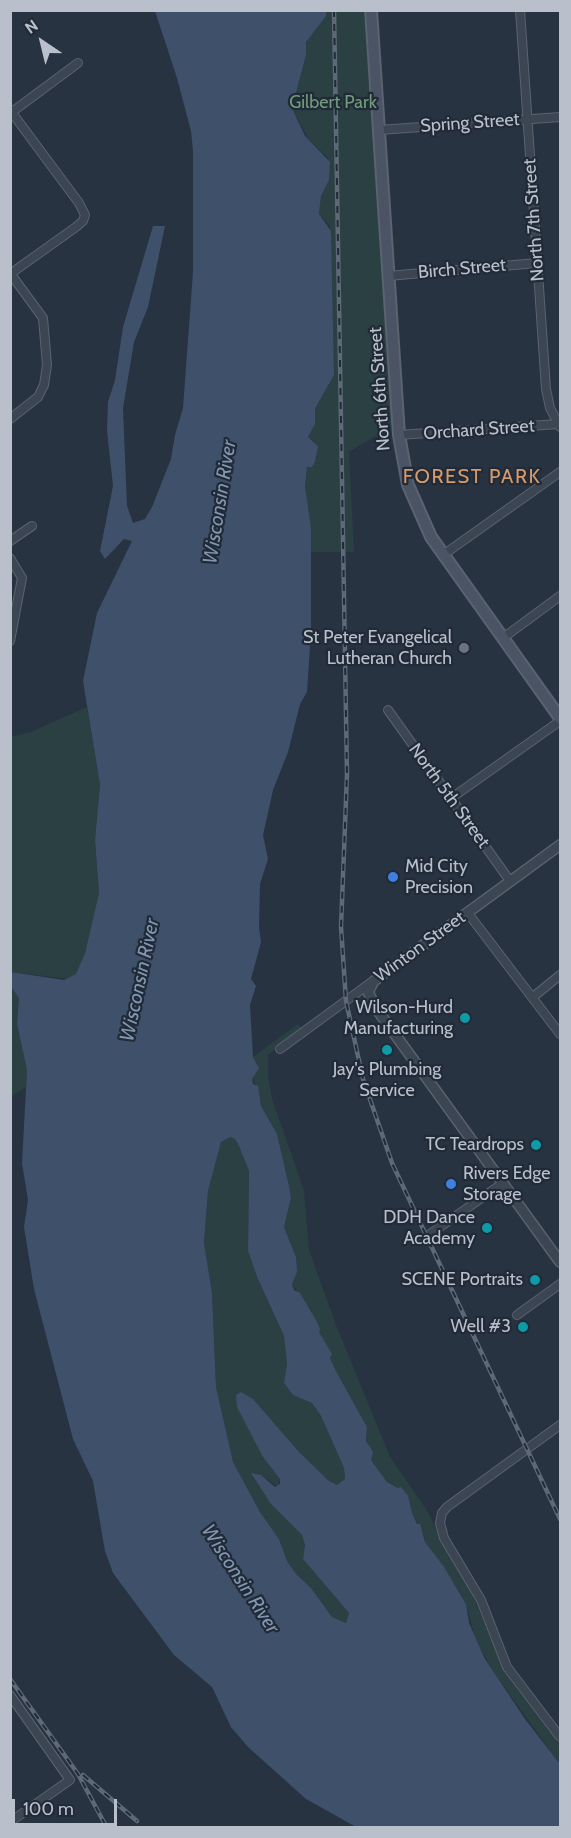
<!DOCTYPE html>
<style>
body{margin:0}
#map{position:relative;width:571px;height:1838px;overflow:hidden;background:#283342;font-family:Cabin,sans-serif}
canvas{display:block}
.frame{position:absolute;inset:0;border:12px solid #b9c0cc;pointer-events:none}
.north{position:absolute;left:12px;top:12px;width:60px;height:60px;-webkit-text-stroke:4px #212a37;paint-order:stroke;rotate:325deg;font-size:16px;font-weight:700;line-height:24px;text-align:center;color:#b9c0cc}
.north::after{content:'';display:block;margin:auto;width:21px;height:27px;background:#b9c0cc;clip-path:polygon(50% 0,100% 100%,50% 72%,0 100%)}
.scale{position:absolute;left:12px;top:1799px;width:105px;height:27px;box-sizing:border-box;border:3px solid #b9c0cc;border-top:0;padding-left:8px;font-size:18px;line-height:21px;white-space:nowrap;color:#b9c0cc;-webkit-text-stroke:4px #212a37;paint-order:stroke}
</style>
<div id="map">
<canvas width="571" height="1838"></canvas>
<div class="frame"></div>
<div class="north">N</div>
<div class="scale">100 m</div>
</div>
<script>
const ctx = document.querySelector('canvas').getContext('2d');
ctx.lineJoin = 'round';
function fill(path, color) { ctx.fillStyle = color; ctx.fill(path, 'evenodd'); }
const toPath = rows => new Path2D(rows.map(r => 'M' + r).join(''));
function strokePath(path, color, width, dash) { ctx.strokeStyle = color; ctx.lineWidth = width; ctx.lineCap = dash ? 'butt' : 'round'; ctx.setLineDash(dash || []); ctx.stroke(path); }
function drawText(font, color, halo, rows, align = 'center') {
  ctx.font = font + ' Cabin,sans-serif'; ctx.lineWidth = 4.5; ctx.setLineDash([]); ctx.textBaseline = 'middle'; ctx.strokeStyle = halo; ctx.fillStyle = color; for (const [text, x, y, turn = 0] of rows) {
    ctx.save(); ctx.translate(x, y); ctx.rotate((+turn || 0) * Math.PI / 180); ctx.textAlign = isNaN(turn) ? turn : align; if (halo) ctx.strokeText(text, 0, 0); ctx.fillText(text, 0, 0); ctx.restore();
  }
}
fill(toPath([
 [326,11,364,11,392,426,349,452,354,552,311,552,305,486,307,467,312,467,317,457,314,441,308,437,315,424,315,410,334,375,330,226,319,214,321,196,329,180,328,158,309,140,292,108,306,56,306,43],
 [87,707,100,785,95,840,99,893,85,953,76,974,70,979,11,972,11,737,31,732],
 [11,987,19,998,17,1024,27,1070,26,1087,11,1096],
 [298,1024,302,1029,268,1055,268,1076,272,1099,304,1190,309,1250,336,1325,390,1457,428,1512,447,1552,472,1593,505,1673,560,1746,560,1764,492,1670,475,1637,466,1604,459,1591,425,1542,424,1535,398,1488,387,1482,371,1460,368,1443,366,1441,367,1427,337,1373,310,1312,292,1284,296,1257,284,1227,291,1198,289,1186,277,1134,261,1106,258,1088,252,1079,258,1065,253,1057],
 [230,1137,235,1139,239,1146,249,1171,248,1251,257,1278,284,1336,287,1364,284,1383,293,1395,312,1403,321,1416,344,1468,345,1479,337,1485,329,1481,298,1451,263,1457,280,1479,278,1487,261,1475,271,1504,302,1535,305,1545,303,1559,349,1613,346,1623,332,1617,311,1588,296,1574,287,1561,279,1539,260,1512,233,1462,216,1387,212,1293,204,1243,208,1191,221,1142]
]), '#2a4043');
fill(toPath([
 [155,11,326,11,326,16,306,42,306,55,292,108,305,136,330,162,329,180,321,196,319,214,331,231,334,375,315,409,315,424,308,437,318,446,315,462,312,467,307,467,305,486,311,529,311,632,307,692,300,704,288,752,273,790,263,835,268,859,260,884,259,928,261,942,251,979,256,986,250,1005,253,1057,259,1068,252,1079,253,1084,258,1086,261,1106,277,1134,289,1186,291,1198,284,1227,296,1257,297,1272,292,1284,294,1290,300,1293,317,1322,320,1329,319,1332,332,1354,330,1358,337,1373,367,1427,366,1441,373,1452,371,1460,387,1482,398,1488,401,1487,408,1496,412,1513,417,1524,420,1524,425,1542,444,1567,466,1604,469,1623,485,1659,525,1719,560,1764,560,1827,356,1827,306,1799,248,1747,231,1727,212,1687,174,1655,113,1573,105,1551,93,1481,73,1439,34,1289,24,1227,28,1200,22,1163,27,1070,17,1024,19,998,11,987,11,972,64,980,76,974,85,953,99,893,95,840,100,785,83,681,97,613,132,541,124,539,105,559,100,551,113,486,107,431,108,402,115,380,123,327,153,226,165,226,148,307,134,342,123,408,127,506,133,523,145,519,152,507,171,459,175,435,183,408,193,272,193,151,191,131,177,78],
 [230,1137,235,1139,239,1146,249,1171,248,1251,257,1277,284,1336,287,1364,284,1383,293,1395,312,1403,321,1416,344,1468,345,1479,337,1485,329,1481,298,1451,253,1399,241,1392,236,1395,237,1407,263,1457,280,1479,280,1484,275,1487,261,1475,251,1473,271,1504,302,1535,305,1545,303,1559,349,1613,346,1623,332,1617,311,1588,296,1574,287,1561,279,1539,260,1512,233,1462,216,1387,212,1293,204,1243,208,1191,221,1142]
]), '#3f506a');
const minor = toPath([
 [520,10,546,389,550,408,560,427],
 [10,110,79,203,85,215,83,221,76,227,10,274],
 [12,112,78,63],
 [379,130,560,117],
 [10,273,43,318,47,365,44,385,38,397,10,419],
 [388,276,537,263],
 [399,435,558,424],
 [10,541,32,526],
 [443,555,560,472],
 [10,558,22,578,10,641],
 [503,638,560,596],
 [388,710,510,881],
 [450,799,560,721],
 [467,912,560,1034],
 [533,997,560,975],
 [280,1049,373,981],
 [420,1241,503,1183],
 [517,1315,560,1284],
 [560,1425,447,1507,442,1513,440,1523,444,1538,481,1600,507,1667,560,1737],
 [10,1695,70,1780,10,1822]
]);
const tertiary = toPath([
 [560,845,374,981,368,992,378,1011,560,1262]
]);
const secondary = toPath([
 [371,10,399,435,408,485,431,537,560,718]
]);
strokePath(minor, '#5a636f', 10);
strokePath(tertiary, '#5a636f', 12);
strokePath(secondary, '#5a636f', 14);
strokePath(minor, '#3c4552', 8);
strokePath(tertiary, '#3c4552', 9);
strokePath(secondary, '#4a5464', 10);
const rail = toPath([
 [334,10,347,774,341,927,346,1001,363,1079,392,1163,560,1519],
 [10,1679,78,1774,107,1828],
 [83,1775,137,1821]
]);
strokePath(rail, '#5e6978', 4.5);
strokePath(rail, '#212a37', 2, [7]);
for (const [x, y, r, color] of [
 [464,648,6,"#6b7280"],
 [393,877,6,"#3f7fe0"],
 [465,1018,6,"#0f9aa8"],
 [387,1050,6,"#0f9aa8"],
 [536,1145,6,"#0f9aa8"],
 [451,1184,6,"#3f7fe0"],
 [487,1228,6,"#0f9aa8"],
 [535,1280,6,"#0f9aa8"],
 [523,1327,6,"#0f9aa8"]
]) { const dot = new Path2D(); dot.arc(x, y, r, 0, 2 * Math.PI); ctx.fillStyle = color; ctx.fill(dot); strokePath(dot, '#212a37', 2); }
drawText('18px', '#719b7b', '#212a37', [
 ["Gilbert Park",333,103]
]);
drawText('18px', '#b9c0cc', '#212a37', [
 ["Spring Street",470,123,-4],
 ["North 7th Street",534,220,-94],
 ["Birch Street",462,269,-5],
 ["North 6th Street",380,389,-94],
 ["Orchard Street",479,430,-4],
 ["North 5th Street",449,796,54],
 ["Winton Street",420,947,-36]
]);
drawText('18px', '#b9c0cc', '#212a37', [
 ["St Peter Evangelical",452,638],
 ["Lutheran Church",452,659],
 ["Mid City",405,867,"left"],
 ["Precision",405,888,"left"],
 ["Wilson-Hurd",453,1008],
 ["Manufacturing",453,1029],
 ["Jay's Plumbing",387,1070,"center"],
 ["Service",387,1091,"center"],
 ["TC Teardrops",524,1145],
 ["Rivers Edge",463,1174,"left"],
 ["Storage",463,1195,"left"],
 ["DDH Dance",475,1218],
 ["Academy",475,1239],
 ["SCENE Portraits",523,1280],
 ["Well #3",511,1327]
], 'right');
ctx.letterSpacing = '1.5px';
drawText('20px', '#d39a6d', '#212a37', [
 ["FOREST PARK",472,477]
]);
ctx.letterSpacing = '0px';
drawText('italic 20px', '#8296b2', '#212a37', [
 ["Wisconsin River",220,502,-81],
 ["Wisconsin River",140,980,-78],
 ["Wisconsin River",240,1579,57]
]);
</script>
